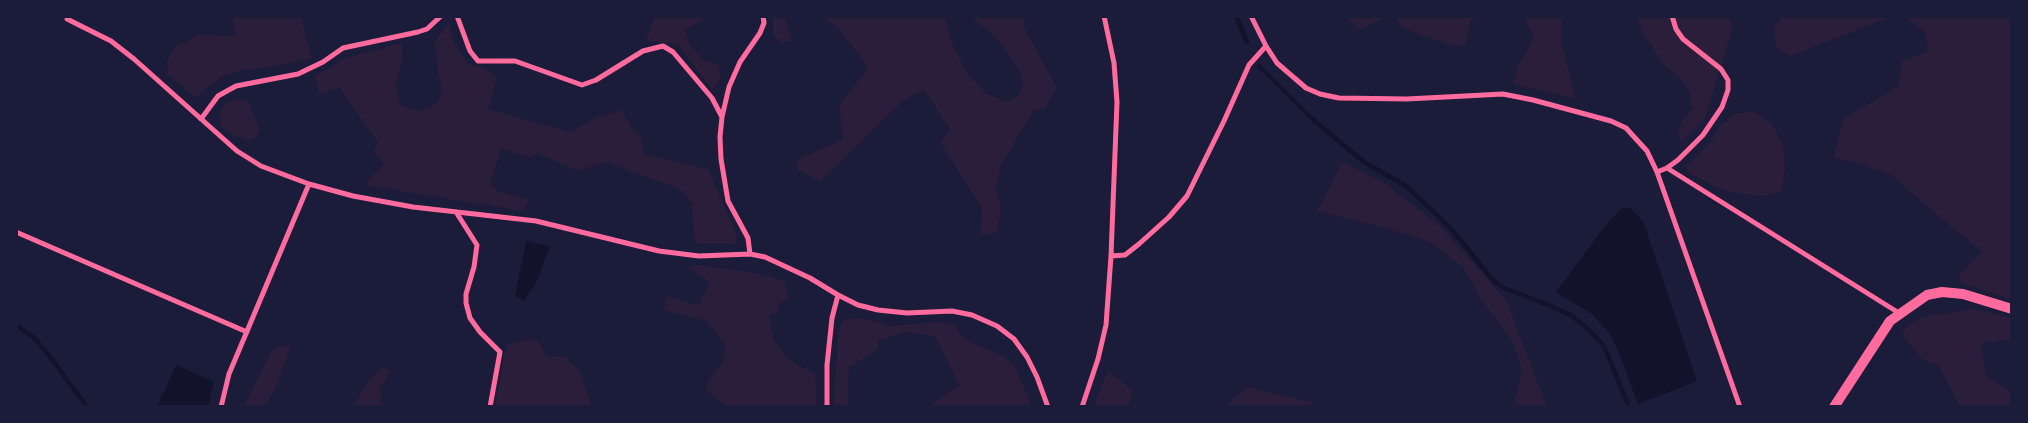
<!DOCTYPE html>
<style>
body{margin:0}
#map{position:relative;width:2028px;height:423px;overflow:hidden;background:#1b1b3a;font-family:"DM Sans",sans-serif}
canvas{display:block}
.frame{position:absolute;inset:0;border:18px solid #1b1b3a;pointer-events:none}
</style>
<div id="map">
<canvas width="2028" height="423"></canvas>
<div class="frame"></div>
</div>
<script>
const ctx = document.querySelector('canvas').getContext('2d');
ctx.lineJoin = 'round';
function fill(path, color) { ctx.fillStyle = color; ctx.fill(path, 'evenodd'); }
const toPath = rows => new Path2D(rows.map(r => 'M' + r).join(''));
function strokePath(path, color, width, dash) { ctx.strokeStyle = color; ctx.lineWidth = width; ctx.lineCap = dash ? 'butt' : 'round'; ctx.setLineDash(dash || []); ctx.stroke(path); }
fill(toPath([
 [232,16,301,16,311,58,288,64,239,71,222,76,195,98,168,74,167,61,175,47,198,35,235,36],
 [655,16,710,16,685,30,690,45,705,61,719,65,720,79,712,90,678,44,646,41],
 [773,16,787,16,785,18,792,41,781,42,773,35],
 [821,16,945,16,953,47,969,75,986,93,1006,102,1018,96,1023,84,1020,71,996,38,970,16,1025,16,1024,27,1057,88,1045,109,1034,110,1001,165,996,186,1001,210,997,233,981,235,982,208,940,142,950,130,924,89,902,102,820,181,796,169,798,159,843,140,839,105,868,68,838,28],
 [1346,16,1483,16,1470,21,1466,46,1455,46,1413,32,1402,27,1396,17,1383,18,1359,30],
 [1524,16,1562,16,1561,41,1576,99,1513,84,1518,66,1534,38],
 [1637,16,1728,16,1733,27,1705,118,1681,142,1678,133,1682,121,1692,108,1690,92,1679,77,1665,66,1643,33],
 [1783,16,2012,16,2012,300,1962,283,1958,276,1982,251,1949,225,1891,175,1860,164,1834,157,1843,119,1898,86,1902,61,1928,52,1926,34,1906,17,1888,18,1790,56,1776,47,1774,28],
 [449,23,454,42,468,64,485,68,497,78,488,109,570,132,595,118,621,110,634,131,641,137,644,154,708,169,737,236,735,244,695,243,692,204,680,189,605,162,577,171,537,153,531,158,501,149,490,185,499,192,530,200,522,211,364,185,384,163,373,152,378,143,339,87,320,95,315,76,346,58,402,43,402,61,396,84,400,105,418,111,436,104,442,92,438,71,435,41],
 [238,98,249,103,260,129,256,137,249,140,234,135,221,127,220,113,226,103],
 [1754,112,1772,124,1783,144,1785,169,1782,191,1766,196,1741,194,1721,189,1689,173,1686,165,1710,143,1721,125,1737,113],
 [1342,162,1384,183,1440,226,1506,300,1547,407,1514,407,1522,369,1513,342,1481,299,1462,266,1429,242,1382,227,1316,211,1324,199],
 [698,265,756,273,785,281,788,300,777,305,780,313,769,315,773,339,787,358,815,374,817,407,726,407,707,391,708,380,723,362,725,344,706,321,663,310,667,296,699,306,709,281,689,268],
 [1974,309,2012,318,2012,339,1980,343,1987,378,2012,391,2012,407,1957,407,1959,405,1938,365,1923,360,1902,335,1908,324,1930,315],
 [850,318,868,319,888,326,941,322,955,325,959,333,972,343,999,354,1014,364,1030,402,1028,407,928,407,959,385,935,336,905,332,878,341,878,349,849,367,848,407,834,407,838,333,842,321],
 [528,339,537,340,547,356,565,357,579,370,592,407,495,407,506,345],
 [277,345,291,347,278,382,265,407,243,407,270,354],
 [383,366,391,372,380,387,381,401,387,407,353,407,369,380],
 [1108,371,1132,390,1130,403,1124,407,1093,407],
 [1247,387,1255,389,1312,402,1311,407,1224,407]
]), '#2a1e3b');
fill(toPath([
 [1629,207,1643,221,1697,381,1638,404,1616,345,1609,333,1592,314,1556,292,1608,222,1621,209],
 [526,241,550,246,537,281,524,301,515,296],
 [176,365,214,382,208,407,157,407]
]), '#12122b');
strokePath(toPath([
 [1236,16,1247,42],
 [1259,66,1311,118,1364,162,1406,186,1434,212,1454,232,1493,280,1504,288,1551,306,1572,316,1589,330,1604,346,1629,407],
 [16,325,33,337,48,354,87,407]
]), '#12122b', 4.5);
strokePath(toPath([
 [68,16,67,19,111,41,134,59,237,151,261,166,309,184,353,196,413,207,536,221,659,251,699,256,750,254,765,257,810,278,838,295,832,318,827,365,827,407],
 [457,16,470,51,478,61,515,61,582,85,596,80,643,51,663,46,673,52,712,98,722,117],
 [1251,16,1266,46,1277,63,1306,88,1320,94,1339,98,1407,99,1503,94,1533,100,1611,121,1626,128,1647,151,1657,172,1740,407],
 [201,119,218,96,236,86,298,74,323,62,343,48,418,32,427,29,441,16],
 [1667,168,1899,313],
 [1657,172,1667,168,1678,160,1703,135,1722,107,1728,90,1728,80,1721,69,1683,39,1676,29,1672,16],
 [456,212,477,245,474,267,466,294,466,303,470,318,480,332,500,352,490,407],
 [16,232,247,332],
 [750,254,748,238,728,201,721,159,720,137,722,117,729,87,740,62,760,33,764,23,763,16],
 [1111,256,1125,255,1139,244,1169,217,1187,196,1224,121,1249,65,1266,46],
 [838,295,858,305,878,310,907,313,952,311,972,315,997,326,1014,339,1027,357,1037,377,1048,407],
 [221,407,229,374,309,184],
 [1082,407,1098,359,1106,325,1111,256,1117,102,1114,63,1104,16]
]), '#ff6b9d', 5);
strokePath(toPath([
 [1834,407,1890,321,1927,295,1942,292,1963,294,2012,309]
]), '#ff6b9d', 10);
</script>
